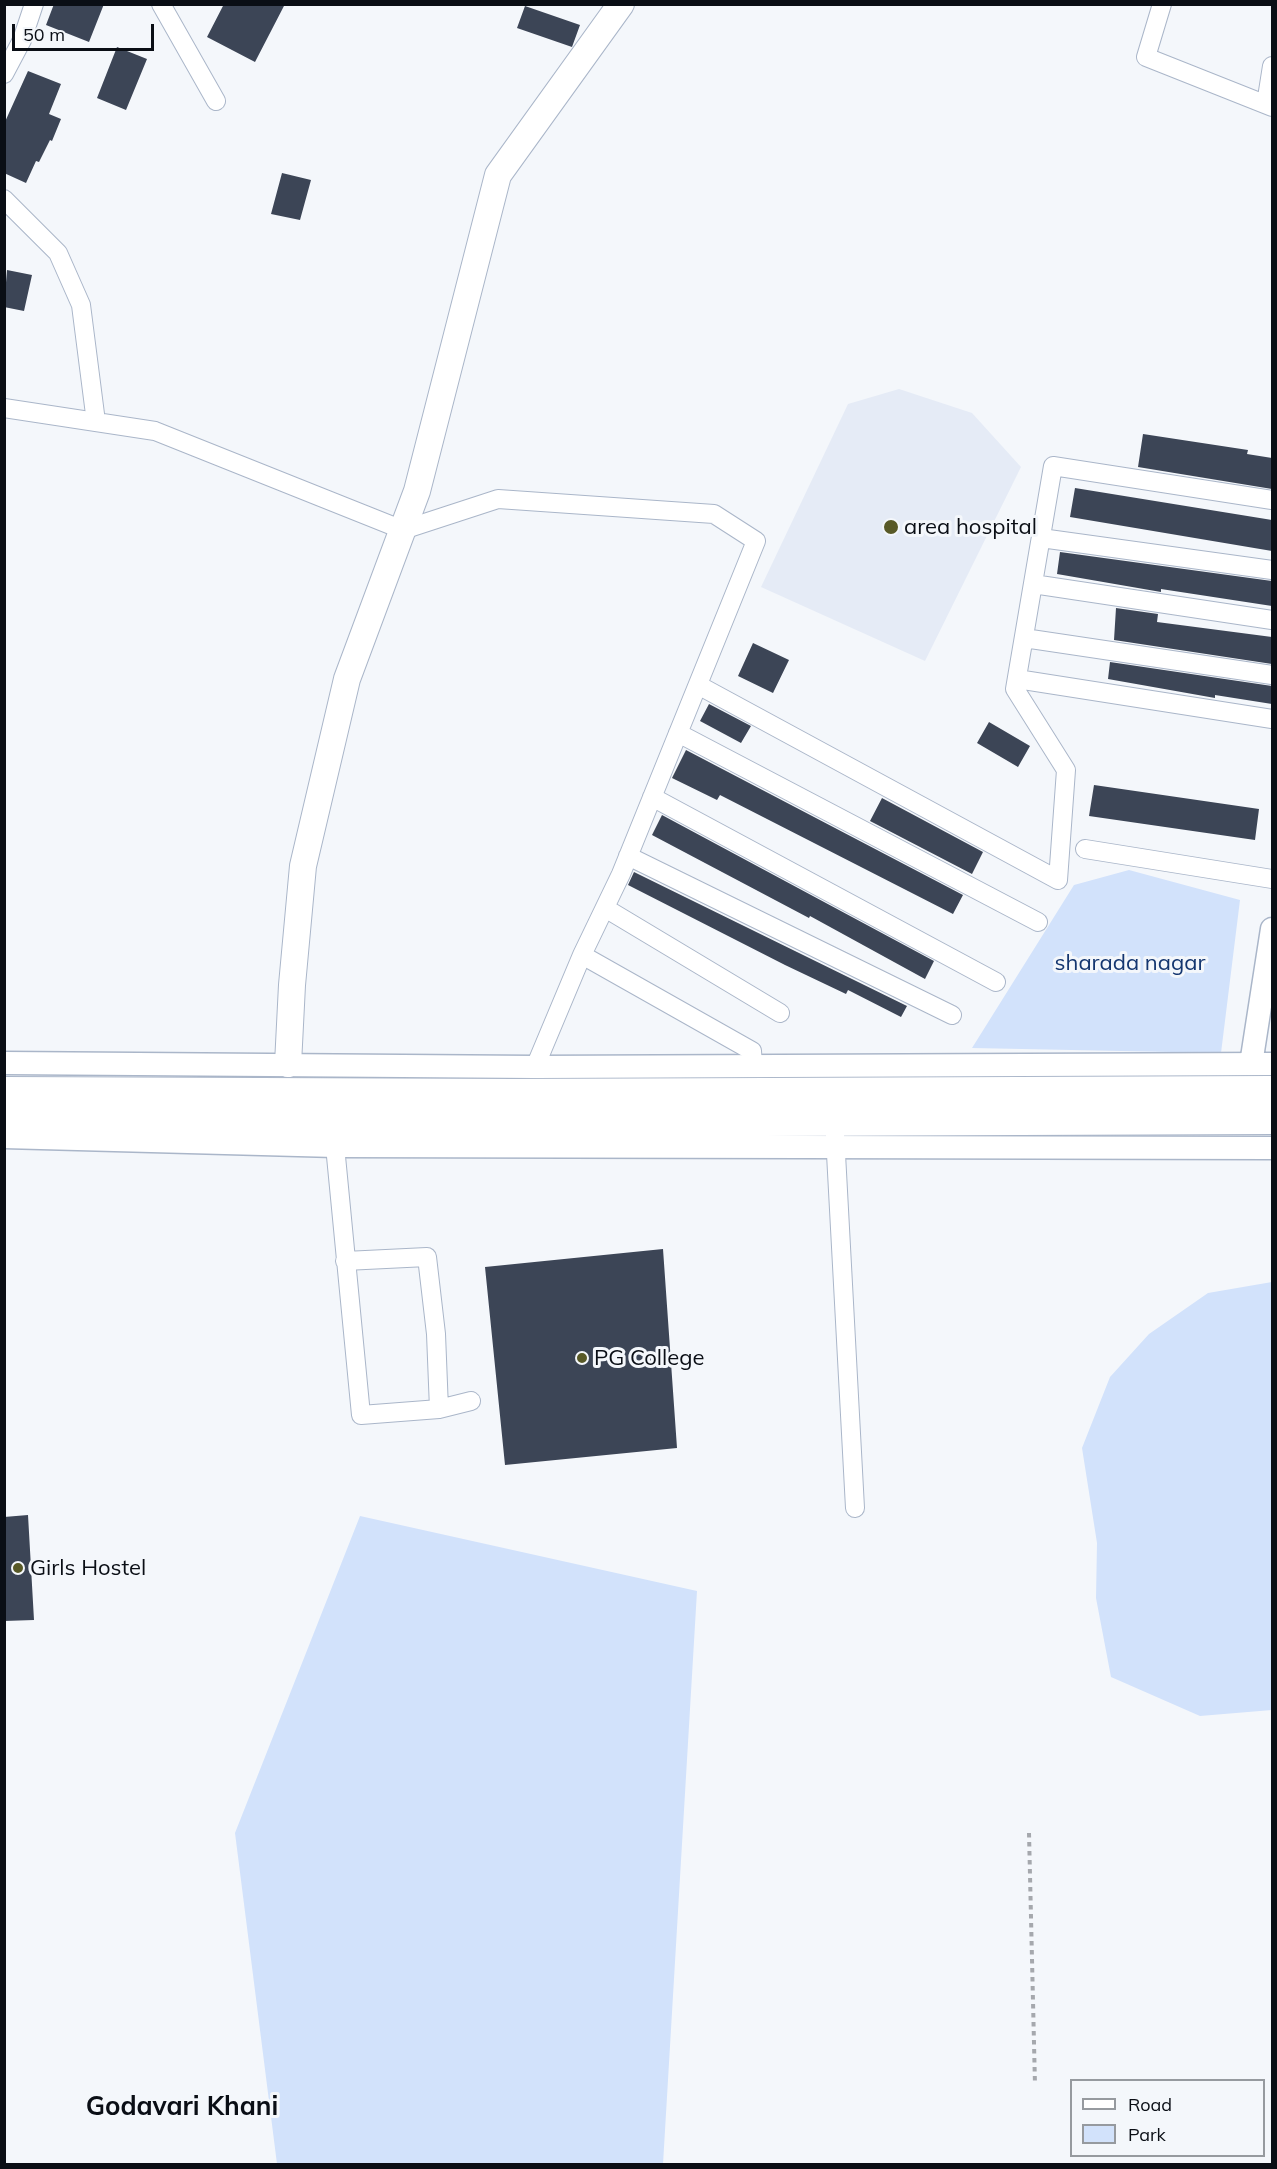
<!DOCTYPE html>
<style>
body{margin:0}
#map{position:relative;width:1277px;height:2169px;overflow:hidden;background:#f4f7fb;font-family:Mulish,sans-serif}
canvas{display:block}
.frame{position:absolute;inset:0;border:6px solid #0a0e15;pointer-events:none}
.legend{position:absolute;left:1070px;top:2079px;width:195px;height:78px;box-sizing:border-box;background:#f4f7fb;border:2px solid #969a9f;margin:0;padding:8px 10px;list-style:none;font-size:18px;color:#0a0e15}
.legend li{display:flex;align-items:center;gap:12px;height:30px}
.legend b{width:30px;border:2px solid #969a9f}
.scale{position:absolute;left:12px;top:24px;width:142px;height:27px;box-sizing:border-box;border:3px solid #0a0e15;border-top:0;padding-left:8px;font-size:18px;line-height:21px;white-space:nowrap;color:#0a0e15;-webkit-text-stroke:4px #f4f7fb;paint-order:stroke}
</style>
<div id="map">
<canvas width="1277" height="2169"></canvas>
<div class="frame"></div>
<ul class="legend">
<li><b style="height:8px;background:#fff"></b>Road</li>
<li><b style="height:16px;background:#d2e2fb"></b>Park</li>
</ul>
<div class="scale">50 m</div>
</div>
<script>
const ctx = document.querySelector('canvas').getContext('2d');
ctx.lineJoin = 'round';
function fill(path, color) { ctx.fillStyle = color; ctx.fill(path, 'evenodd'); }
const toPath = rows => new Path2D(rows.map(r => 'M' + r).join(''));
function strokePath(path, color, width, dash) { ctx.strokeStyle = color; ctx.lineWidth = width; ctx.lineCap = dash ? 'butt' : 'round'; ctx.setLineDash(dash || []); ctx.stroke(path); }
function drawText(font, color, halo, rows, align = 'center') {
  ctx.font = font + ' Mulish,sans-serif'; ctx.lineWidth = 6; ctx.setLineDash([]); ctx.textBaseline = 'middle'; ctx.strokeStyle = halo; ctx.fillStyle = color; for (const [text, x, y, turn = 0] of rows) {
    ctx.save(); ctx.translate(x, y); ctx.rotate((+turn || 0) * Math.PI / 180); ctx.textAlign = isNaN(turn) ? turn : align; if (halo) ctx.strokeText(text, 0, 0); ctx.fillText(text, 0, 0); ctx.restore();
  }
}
fill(toPath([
 [899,389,972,413,1021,467,925,661,761,587,848,404]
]), '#e5ebf6');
fill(toPath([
 [1129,870,1240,900,1221,1053,972,1048,1074,885],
 [1272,1282,1272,1710,1200,1716,1111,1677,1096,1598,1097,1543,1082,1448,1110,1377,1149,1334,1208,1293],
 [360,1516,697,1591,663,2164,277,2164,235,1833]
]), '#d2e2fb');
fill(toPath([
 [54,4,104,4,89,42,46,25],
 [224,4,285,4,255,62,207,37],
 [525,6,580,25,572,47,517,28],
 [117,47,147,59,126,110,97,98],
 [28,71,61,84,49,114,61,119,52,141,50,140,39,162,36,161,26,183,4,173,4,124],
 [282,173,311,180,300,220,271,214],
 [7,270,32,275,24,311,4,307],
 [1143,434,1248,450,1247,454,1272,458,1272,489,1138,467],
 [1075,488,1272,520,1272,551,1070,517],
 [1060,552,1272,581,1272,606,1161,589,1161,592,1057,574],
 [1116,608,1158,614,1157,622,1272,637,1272,664,1114,640],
 [753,643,789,660,773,693,738,676],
 [1110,662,1272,686,1272,704,1215,695,1215,698,1108,679],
 [709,704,751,726,741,743,700,721],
 [989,722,1030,746,1018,767,977,743],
 [686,750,963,895,953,914,720,795,717,800,672,778],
 [1094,785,1259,809,1255,840,1089,816],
 [882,798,983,852,972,874,870,821],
 [662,815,934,961,925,979,810,916,809,918,652,835],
 [634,872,907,1006,901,1017,848,990,846,994,785,965,628,885],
 [663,1249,677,1448,505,1465,485,1267],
 [28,1515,34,1620,4,1621,4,1517]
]), '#3c4556');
const minor = toPath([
 [161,4,216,101],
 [1162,4,1146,57,1272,107],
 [4,74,22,40,34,4],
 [1266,104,1272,66],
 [4,199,58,253,81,305,96,422],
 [4,408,155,431,403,530,498,499,714,514,756,541,621,874,582,955,535,1067],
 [1041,538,1272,570],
 [1033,584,1272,620],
 [1024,638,1272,675],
 [1017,679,1272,719],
 [698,685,1058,880,1066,770,1015,689,1053,466,1272,500],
 [678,733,1038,922],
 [652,797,996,982],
 [1085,849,1272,879],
 [628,856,952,1015],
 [605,908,780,1013],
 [582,955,752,1051,753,1065],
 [835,1135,855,1508],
 [335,1146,361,1415,439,1409,471,1401],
 [345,1261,427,1257,436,1334,439,1409]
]);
const tertiary = toPath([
 [4,1063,535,1067,1272,1064],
 [1251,1064,1272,929],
 [4,1137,335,1146,1272,1148]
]);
const secondary = toPath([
 [288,1064,292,985,303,866,347,679,417,491,498,175,621,4]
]);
const trunk = toPath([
 [4,1092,513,1094,1272,1091],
 [4,1120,513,1122,1272,1119]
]);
strokePath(minor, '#aab6c9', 20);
strokePath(tertiary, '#aab6c9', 25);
strokePath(secondary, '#aab6c9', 28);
strokePath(trunk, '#aab6c9', 32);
strokePath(toPath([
 [1029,1833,1035,2085]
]), '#a5a8ad', 4, [4.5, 4.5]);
strokePath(minor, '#fff', 18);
strokePath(tertiary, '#fff', 22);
strokePath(secondary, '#fff', 26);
strokePath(trunk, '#fff', 30);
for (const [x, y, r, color] of [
 [891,527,8,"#585927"],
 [582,1358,6,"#585927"],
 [18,1568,6,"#585927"]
]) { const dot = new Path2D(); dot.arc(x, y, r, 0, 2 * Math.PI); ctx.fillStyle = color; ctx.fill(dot); strokePath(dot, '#f4f7fb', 2); }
drawText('22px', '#0a0e15', '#f4f7fb', [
 ["area hospital",904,527],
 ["PG College",594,1358],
 ["Girls Hostel",30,1568]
], 'left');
drawText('22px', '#143670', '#f4f7fb', [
 ["sharada nagar",1130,963]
]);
drawText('bold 26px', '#0a0e15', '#f4f7fb', [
 ["Godavari Khani",182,2107]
]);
</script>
